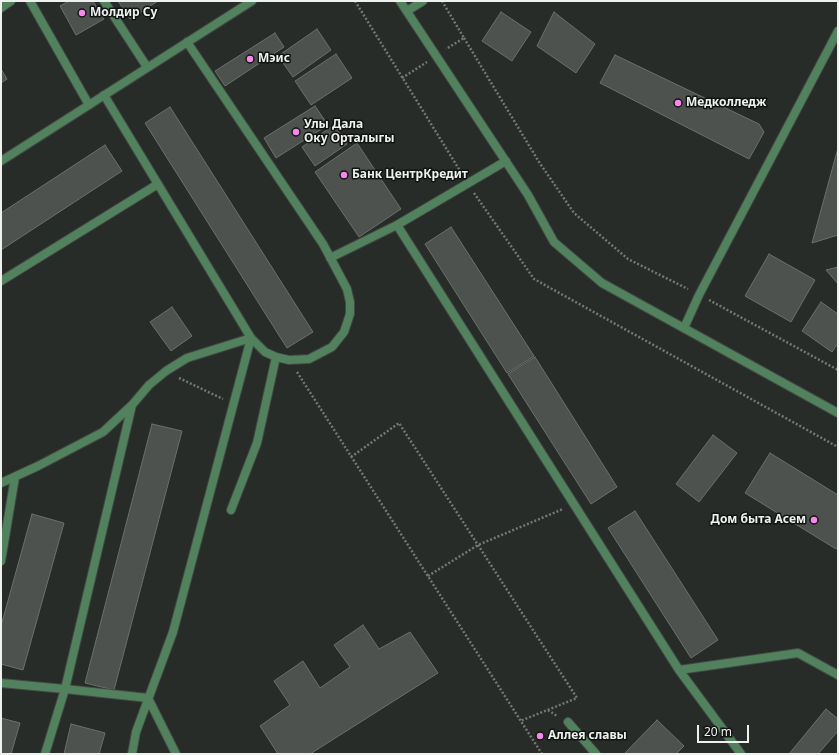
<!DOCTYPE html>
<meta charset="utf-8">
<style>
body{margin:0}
#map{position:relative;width:839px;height:755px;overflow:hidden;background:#272c28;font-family:"Noto Sans",sans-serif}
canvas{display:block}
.frame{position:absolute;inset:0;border:2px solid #eef1ee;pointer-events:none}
.scale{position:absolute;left:697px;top:725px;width:52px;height:18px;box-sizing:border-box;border:2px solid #eef1ee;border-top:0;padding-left:5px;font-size:12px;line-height:14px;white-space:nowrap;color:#eef1ee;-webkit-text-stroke:3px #111412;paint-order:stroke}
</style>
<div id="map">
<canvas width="839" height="755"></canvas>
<div class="frame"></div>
<div class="scale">20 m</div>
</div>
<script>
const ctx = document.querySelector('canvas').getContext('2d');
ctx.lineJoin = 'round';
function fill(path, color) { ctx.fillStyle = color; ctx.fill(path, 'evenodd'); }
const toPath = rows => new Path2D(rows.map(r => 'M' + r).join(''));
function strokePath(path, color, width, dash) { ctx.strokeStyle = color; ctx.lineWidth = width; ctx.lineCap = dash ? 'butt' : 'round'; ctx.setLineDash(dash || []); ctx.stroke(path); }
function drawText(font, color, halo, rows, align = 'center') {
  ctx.font = font + ' "Noto Sans",sans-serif'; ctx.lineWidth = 3; ctx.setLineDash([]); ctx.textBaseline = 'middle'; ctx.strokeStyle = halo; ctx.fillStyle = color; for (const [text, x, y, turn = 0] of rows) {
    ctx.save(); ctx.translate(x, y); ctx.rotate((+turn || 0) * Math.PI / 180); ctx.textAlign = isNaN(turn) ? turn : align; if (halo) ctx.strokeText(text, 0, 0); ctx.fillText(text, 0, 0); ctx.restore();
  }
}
const building = toPath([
 [69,1,93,1,104,19,76,35,60,6,69,1],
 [118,1,158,1,130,19,118,1],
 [501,12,531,32,512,61,482,41,501,12],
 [554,12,595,44,576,73,537,46,554,12],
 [317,29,331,50,293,77,278,56,317,29],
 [275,33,284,47,225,86,215,71,275,33],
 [336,54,352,78,311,105,295,81,336,54],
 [615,55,759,124,764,132,749,159,600,83,615,55],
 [1,69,7,79,1,83,1,69],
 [315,106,328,125,276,158,264,138,315,106],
 [170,107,313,332,287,348,145,123,170,107],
 [334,125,347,144,315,166,302,147,334,125],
 [357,143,401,209,359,237,315,172,357,143],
 [105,145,122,171,1,250,1,213,105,145],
 [838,148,838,235,812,243,838,148],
 [451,227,534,356,507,373,425,244,451,227],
 [769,254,815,280,791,322,745,296,769,254],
 [838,267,838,284,826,270,838,267],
 [821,302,838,314,838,343,832,352,802,331,821,302],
 [172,307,192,336,171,351,150,322,172,307],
 [535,357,617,487,591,504,508,374,535,357],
 [152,424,182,431,114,690,85,683,152,424],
 [713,435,737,453,699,502,676,484,713,435],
 [770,453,838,495,838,546,836,549,745,493,770,453],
 [635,511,718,640,691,658,608,528,635,511],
 [32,514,64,523,23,670,1,664,1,626,32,514],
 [363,625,379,649,410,632,438,673,310,754,278,754,260,726,290,705,274,681,303,661,320,688,350,667,334,645,363,625],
 [826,709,838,719,838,731,818,754,789,754,826,709],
 [1,718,20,723,11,754,1,754,1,718],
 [657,720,684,746,676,754,624,754,657,720],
 [71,724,105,733,99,754,64,754,71,724]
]);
fill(building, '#4d524e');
strokePath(building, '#6a706b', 1);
const service = toPath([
 [30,1,89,105],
 [104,1,147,67],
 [1,8,11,1],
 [104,95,251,338,265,352,276,357,289,360,309,359,332,347,344,332,350,314,350,302,347,289,323,244,187,42],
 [397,225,679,670,741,754],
 [330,258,397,225,506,161],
 [1,281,158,184],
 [684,328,699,295,838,31],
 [132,405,65,689,148,698],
 [1,483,38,466,103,432,132,405,149,385,166,371,187,358,251,338],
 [231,510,257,443,276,357],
 [1,561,15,477],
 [679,670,798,653,838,675],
 [1,683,65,689,45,754],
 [148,698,176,754],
 [568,722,596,754],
 [132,754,136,732,173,632,251,338]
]);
const minor = toPath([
 [407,11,423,1],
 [1,161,252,1]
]);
const tertiary = toPath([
 [400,1,528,195,554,242,602,283,838,413]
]);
strokePath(service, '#434844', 10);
strokePath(minor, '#434844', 10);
strokePath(tertiary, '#434844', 10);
strokePath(toPath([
 [355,1,462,174],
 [442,1,464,38,446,49],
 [464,38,539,162,574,213,628,259,688,289],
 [402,78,427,62],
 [474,193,534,279,838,447],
 [709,300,838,370],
 [297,372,542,754],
 [179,378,223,399],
 [351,457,399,423,577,698,520,721],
 [428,576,478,545,563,509],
 [548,710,557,716]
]), '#737874', 2.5, [2, 2]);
strokePath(service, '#51825d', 8);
strokePath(minor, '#51825d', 8);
strokePath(tertiary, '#51825d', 8);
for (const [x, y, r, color] of [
 [82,13,4,"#f788eb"],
 [250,59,4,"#f788eb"],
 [678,103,4,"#f788eb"],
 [296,132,4,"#f788eb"],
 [344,175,4,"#f788eb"],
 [814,520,4,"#f788eb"],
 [540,736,4,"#f788eb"]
]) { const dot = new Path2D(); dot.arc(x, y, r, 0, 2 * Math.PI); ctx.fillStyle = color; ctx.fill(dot); strokePath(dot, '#111412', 1.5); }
drawText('bold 12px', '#eef1ee', '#111412', [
 ["Молдир Су",90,13],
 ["Мэис",258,59],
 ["Медколледж",686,103],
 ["Улы Дала",304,125],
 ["Оку Орталыгы",304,139],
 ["Банк ЦентрКредит",352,175],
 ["Дом быта Асем",806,520,"right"],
 ["Аллея славы",548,736]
], 'left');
</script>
